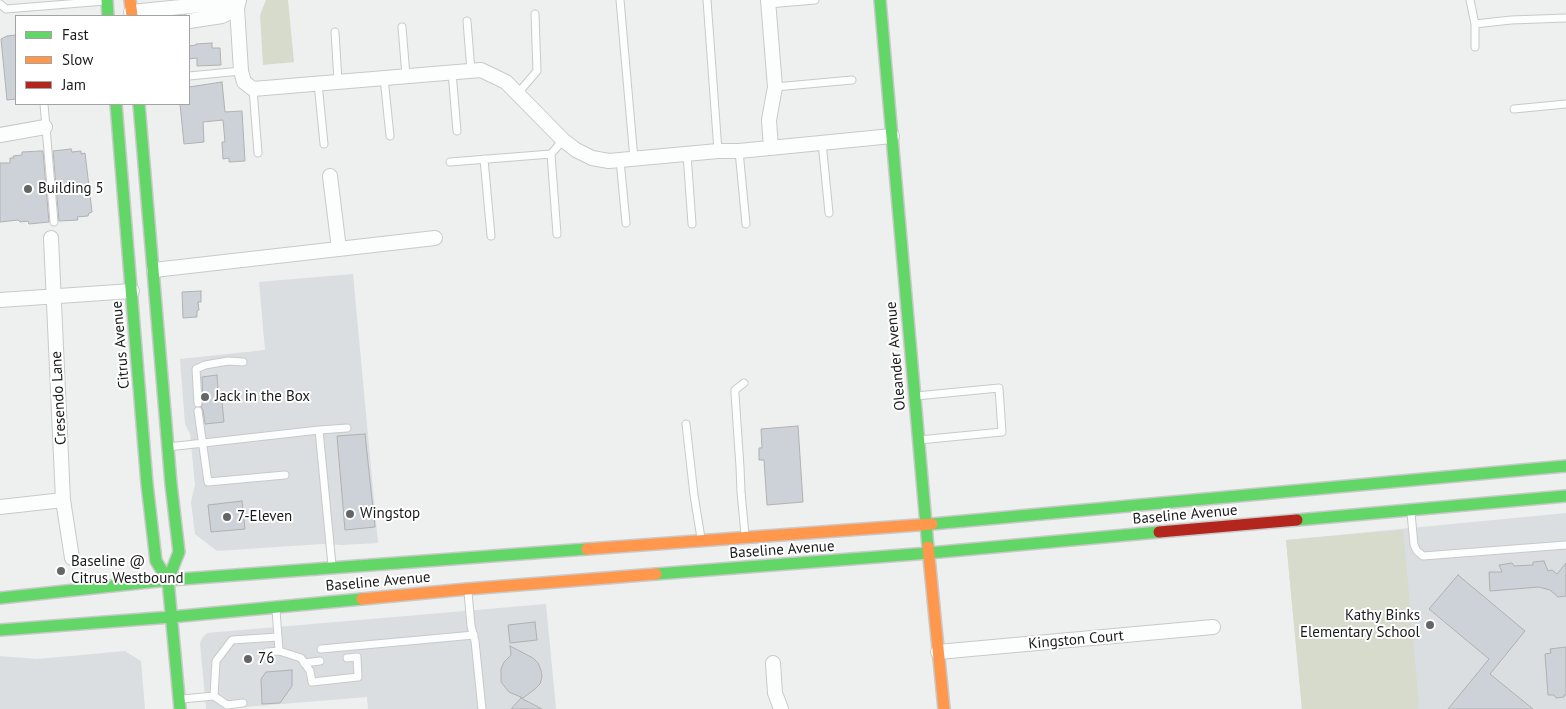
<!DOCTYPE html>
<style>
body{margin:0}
#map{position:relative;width:1566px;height:709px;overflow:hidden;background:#eeefef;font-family:"PT Sans",sans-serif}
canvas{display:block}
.legend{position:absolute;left:15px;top:15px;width:175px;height:90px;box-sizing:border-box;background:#fff;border:1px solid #a3a3a4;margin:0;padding:6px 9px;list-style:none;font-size:15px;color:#1a1a1b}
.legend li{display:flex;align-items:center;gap:10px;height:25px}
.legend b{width:25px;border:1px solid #a3a3a4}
</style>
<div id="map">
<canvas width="1566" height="709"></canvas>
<ul class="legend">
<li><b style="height:6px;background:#63d668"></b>Fast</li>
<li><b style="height:6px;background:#ff974d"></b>Slow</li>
<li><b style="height:6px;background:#b3261e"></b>Jam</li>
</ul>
</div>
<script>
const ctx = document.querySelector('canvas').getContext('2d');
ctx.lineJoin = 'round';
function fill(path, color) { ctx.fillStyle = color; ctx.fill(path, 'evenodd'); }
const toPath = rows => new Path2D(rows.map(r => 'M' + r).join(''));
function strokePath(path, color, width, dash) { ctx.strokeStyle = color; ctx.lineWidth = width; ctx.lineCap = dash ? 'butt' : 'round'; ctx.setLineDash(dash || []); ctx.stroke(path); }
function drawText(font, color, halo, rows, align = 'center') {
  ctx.font = font + ' "PT Sans",sans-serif'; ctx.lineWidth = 4; ctx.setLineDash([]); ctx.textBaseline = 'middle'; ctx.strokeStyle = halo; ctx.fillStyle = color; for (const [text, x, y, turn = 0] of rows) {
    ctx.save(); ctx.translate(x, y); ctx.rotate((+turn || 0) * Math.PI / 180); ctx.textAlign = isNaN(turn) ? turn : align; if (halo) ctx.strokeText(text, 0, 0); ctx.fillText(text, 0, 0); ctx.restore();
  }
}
fill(toPath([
 [353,274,378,543,342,545,322,544,217,551,195,534,191,502,195,485,190,434,185,424,180,359,265,350,259,282],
 [1566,513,1566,709,1302,709,1286,540],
 [546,604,556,709,368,709,367,697,222,709,206,709,200,643,202,638,207,633],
 [125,651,141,661,145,709,0,709,0,656,37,659]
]), '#dadee1');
fill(toPath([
 [266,0,288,0,294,62,263,65,260,15],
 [1403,530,1419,706,1417,709,1302,709,1286,540]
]), '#d6dbcb');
const building = toPath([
 [16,35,16,99,7,100,1,39,7,36,16,35],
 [212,43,212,48,220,48,221,65,197,66,197,58,189,59,189,46,196,45,196,44,212,43],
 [222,82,225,112,242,111,245,161,229,162,229,158,223,159,222,142,225,142,223,120,203,122,204,142,184,144,180,104,189,104,189,87,222,82],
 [71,149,72,152,81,151,81,154,85,153,92,212,89,213,88,216,77,217,78,220,59,221,53,151,71,149],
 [40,151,43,151,49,222,29,224,28,221,20,222,18,220,0,222,0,163,10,163,10,158,14,158,13,156,22,155,22,152,40,151],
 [201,291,201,302,198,302,199,310,197,311,197,317,183,318,182,292,201,291],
 [217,375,219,402,222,402,224,422,205,424,203,410,201,407,203,403,202,377,217,375],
 [798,426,803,502,767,505,764,460,759,460,759,448,762,448,761,429,798,426],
 [365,434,375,527,345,530,337,436,365,434],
 [242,501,245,529,211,532,208,505,242,501],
 [1544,561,1548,571,1552,570,1557,574,1566,563,1566,596,1558,597,1550,590,1539,587,1490,591,1489,572,1502,572,1499,565,1512,563,1514,566,1533,565,1533,562,1544,561],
 [1458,575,1525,631,1490,674,1533,709,1448,709,1489,659,1429,609,1458,575],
 [535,622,537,640,510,643,508,625,535,622],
 [510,646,533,658,538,663,541,670,542,677,540,684,535,689,523,698,509,692,501,682,501,669,504,662,511,655,510,646],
 [1566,647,1566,695,1564,695,1564,697,1556,698,1554,695,1548,695,1545,654,1551,653,1550,649,1566,647],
 [292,670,292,686,280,703,262,704,261,679,266,672,292,670],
 [521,698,542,709,511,709,521,698]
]);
fill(building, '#ccd2d7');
strokePath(building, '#b0b1b1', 1);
const lane = toPath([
 [620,0,634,159],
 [707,0,718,151],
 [1470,0,1475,24],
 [0,4,6,9,105,1],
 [768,4,815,0],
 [467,21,471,71],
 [402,27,406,76],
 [335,32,338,81],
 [1475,47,1475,24,1511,20,1566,18],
 [452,72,457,131],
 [189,76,241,71],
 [384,78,390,136],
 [318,83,324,144],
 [775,87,852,80],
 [253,89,258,153],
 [518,93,537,71,535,14],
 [44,104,54,222],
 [1514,109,1566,104],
 [822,142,829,213],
 [739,151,746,224],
 [551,154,557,234],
 [687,154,692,224],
 [484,159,491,236],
 [620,160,626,223],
 [450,162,551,154,563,140],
 [744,383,735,390,735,394,740,467,741,492,745,535],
 [916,396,999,388,1002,432,919,440],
 [198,403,196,369,205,365,228,361,243,362],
 [198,411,208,482,285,475],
 [686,424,694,495,701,538],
 [319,430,347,428],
 [168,447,319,430,332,565],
 [1411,513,1414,545,1417,551,1423,556,1566,545],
 [468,592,471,626,475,641,482,709],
 [278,637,279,651],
 [321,649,474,635],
 [267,652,279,651,301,658,310,671,312,682,358,677,357,657,347,658],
 [304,663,320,661],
 [214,696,227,705,243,703],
 [182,699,214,696,216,661,232,640,278,637,276,610]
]);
const street = toPath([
 [239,0,237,8,241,71,244,82,253,89,481,70,506,82,563,140,576,150,592,158,609,161,718,151,739,151,892,136],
 [768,0,775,87,769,120,771,148],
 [131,12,220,3,237,8],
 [189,21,222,16,237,8],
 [0,135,45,127],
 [330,176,339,249],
 [51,238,63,500,72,558],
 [154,270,435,238],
 [0,300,132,291],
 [0,507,63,500],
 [938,652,1213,627],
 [773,663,775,693,781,709]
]);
const fast = toPath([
 [107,0,108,16],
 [880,0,928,547],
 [116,104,147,484,156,561,168,580],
 [139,104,171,484,179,552,168,580,180,709],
 [1297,520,1566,496],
 [932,524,1566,466],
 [656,574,929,553,1159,532],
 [0,598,168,580,587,549],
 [0,630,171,617,362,599]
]);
const slow = toPath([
 [130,0,132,16],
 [928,547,944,709],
 [587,549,932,524],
 [362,599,467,589,656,574]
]);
const jam = toPath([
 [1159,532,1297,520]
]);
strokePath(lane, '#c9c9ca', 9);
strokePath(street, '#c9c9ca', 16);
strokePath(fast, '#c9c9ca', 14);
strokePath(slow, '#c9c9ca', 14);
strokePath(jam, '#c9c9ca', 14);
strokePath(lane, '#fcfdfd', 7);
strokePath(street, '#fcfdfd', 14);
strokePath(fast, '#63d668', 11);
strokePath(slow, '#ff974d', 11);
strokePath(jam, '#b3261e', 11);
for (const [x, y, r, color] of [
 [28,189,5,"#646565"],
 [205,397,5,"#646565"],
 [350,514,5,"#646565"],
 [227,517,5,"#646565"],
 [61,571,5,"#646565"],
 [1430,625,5,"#646565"],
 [248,659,5,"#646565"]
]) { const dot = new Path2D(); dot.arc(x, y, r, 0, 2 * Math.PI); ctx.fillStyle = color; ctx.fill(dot); strokePath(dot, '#fff', 2); }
drawText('15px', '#1a1a1b', '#fff', [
 ["Building 5",38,189],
 ["Jack in the Box",215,397],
 ["Wingstop",360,514],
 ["7-Eleven",237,517],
 ["Baseline @",71,562],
 ["Citrus Westbound",71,579],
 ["Kathy Binks",1420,616,"right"],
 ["Elementary School",1420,633,"right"],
 ["76",258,659]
], 'left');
drawText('15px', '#1a1a1b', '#fff', [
 ["Citrus Avenue",121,345,-95],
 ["Oleander Avenue",896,356,-95],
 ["Cresendo Lane",59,398,-93],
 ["Baseline Avenue",1185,515,-5],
 ["Baseline Avenue",782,550,-4],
 ["Baseline Avenue",378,582,-5],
 ["Kingston Court",1076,640,-5]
]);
</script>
